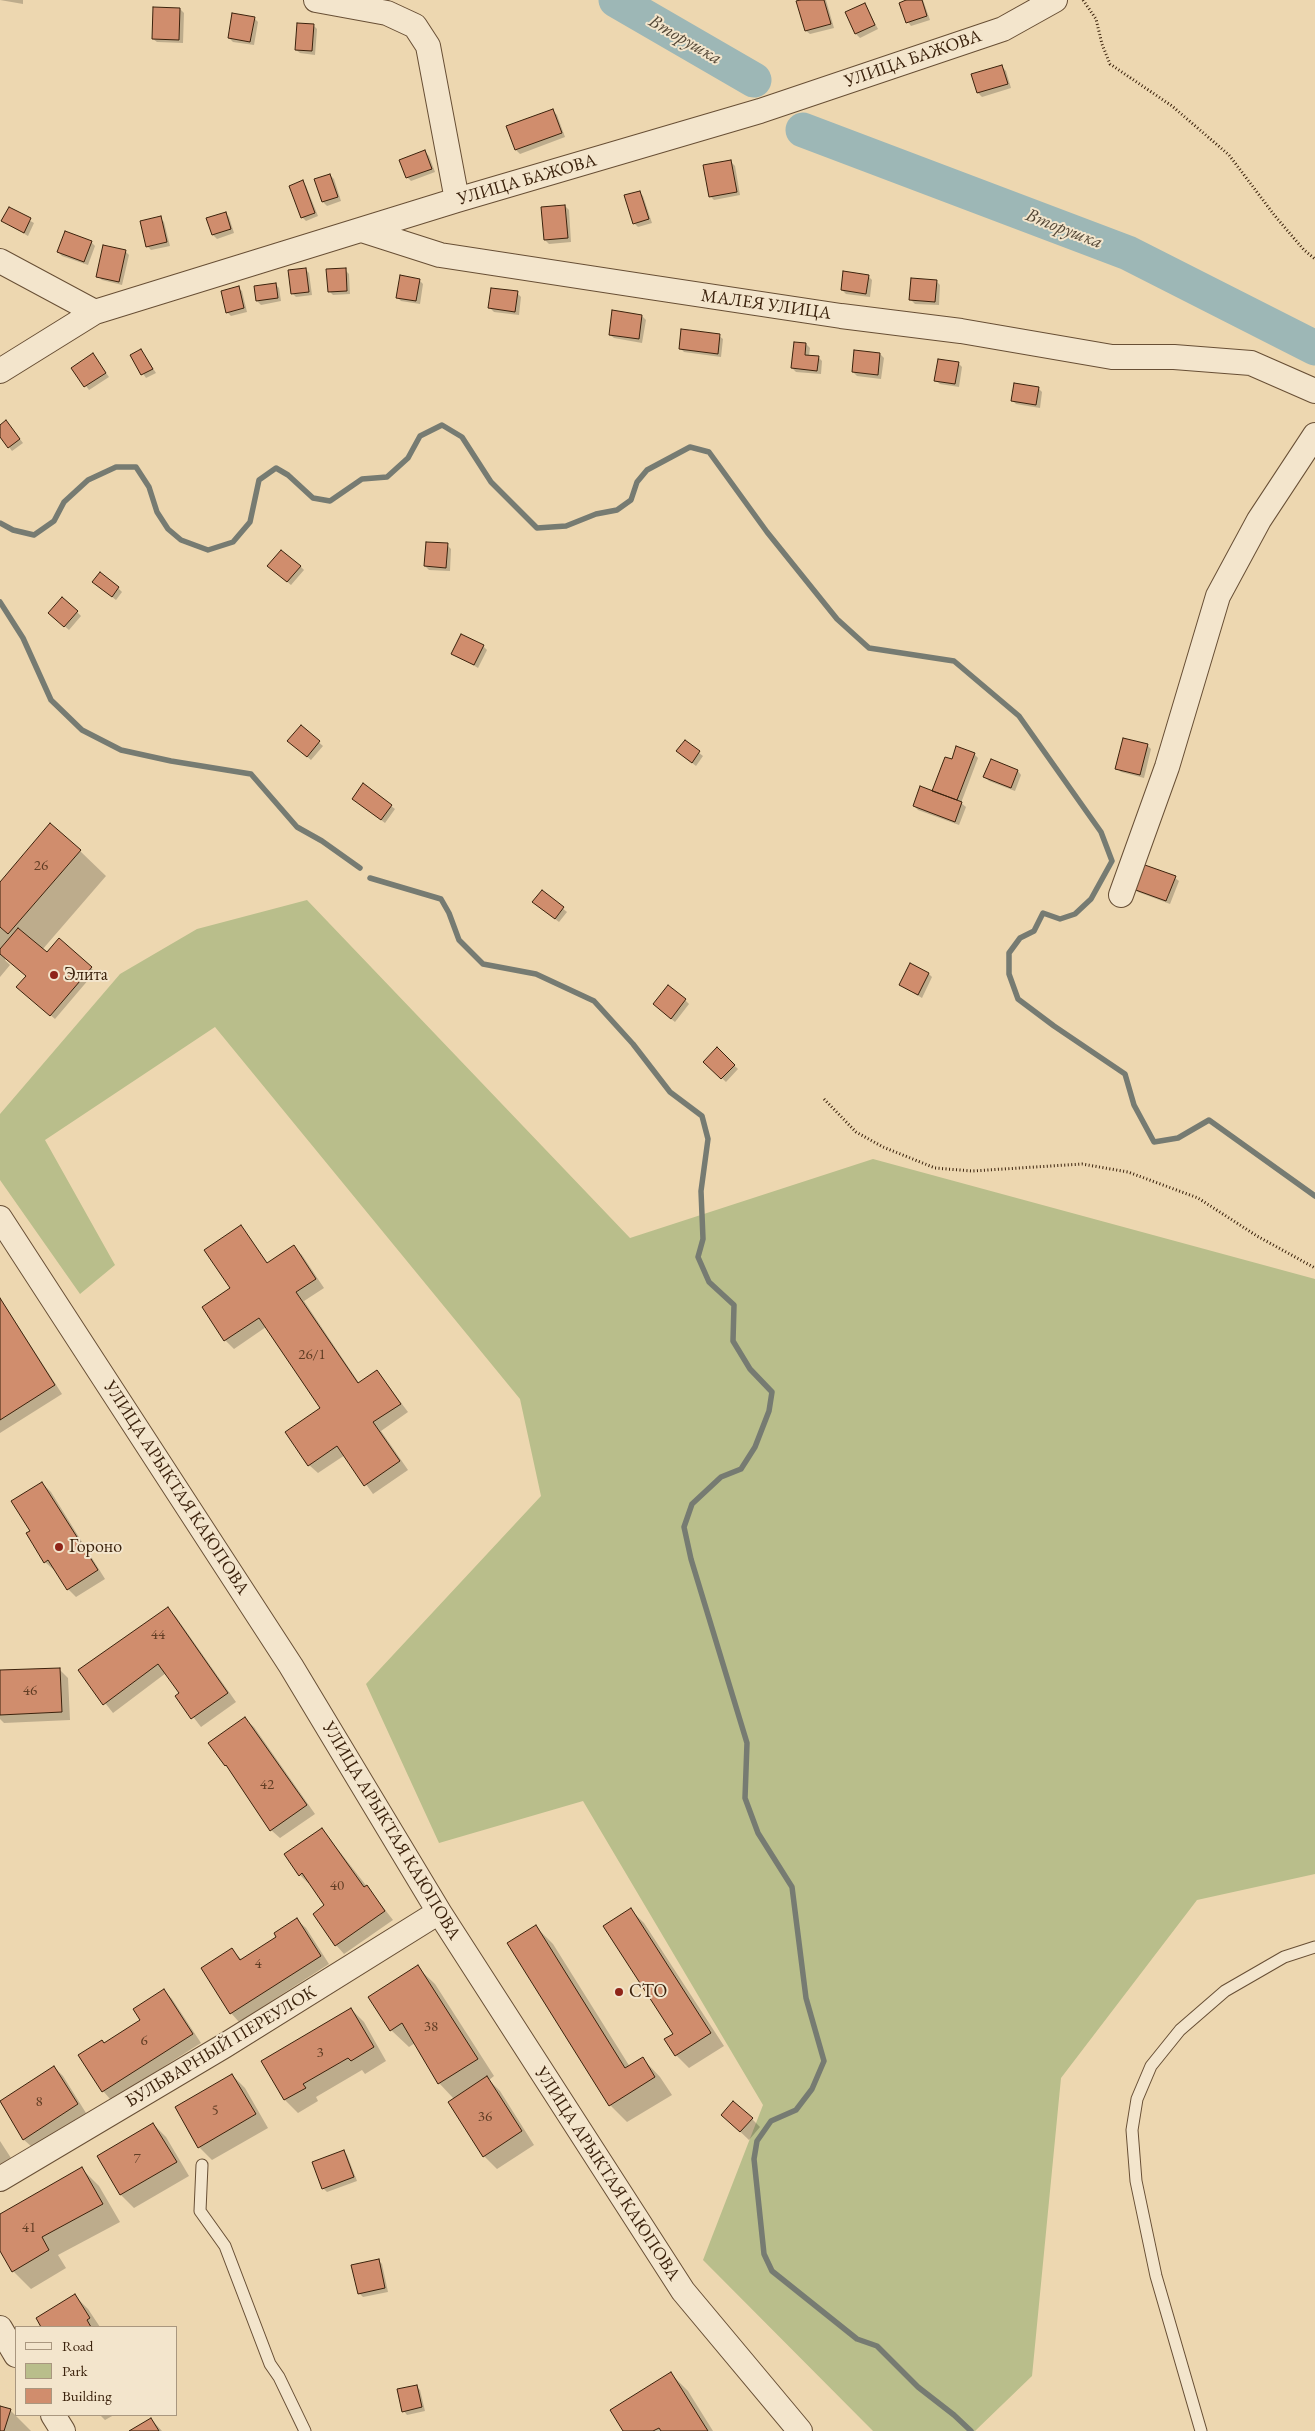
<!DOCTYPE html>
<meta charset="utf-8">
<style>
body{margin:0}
#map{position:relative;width:1315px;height:2431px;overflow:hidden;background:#edd7b0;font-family:"EB Garamond",serif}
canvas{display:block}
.legend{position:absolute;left:15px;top:2326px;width:162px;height:90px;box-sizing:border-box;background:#f3e5cc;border:1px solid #a9977f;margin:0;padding:6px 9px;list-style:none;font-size:15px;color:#3b220c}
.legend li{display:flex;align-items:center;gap:10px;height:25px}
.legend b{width:25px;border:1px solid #a9977f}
</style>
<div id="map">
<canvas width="1315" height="2431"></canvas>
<ul class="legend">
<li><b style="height:6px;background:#f3e5cc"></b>Road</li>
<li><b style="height:14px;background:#b9be8b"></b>Park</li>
<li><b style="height:14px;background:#d08d6d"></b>Building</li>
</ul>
</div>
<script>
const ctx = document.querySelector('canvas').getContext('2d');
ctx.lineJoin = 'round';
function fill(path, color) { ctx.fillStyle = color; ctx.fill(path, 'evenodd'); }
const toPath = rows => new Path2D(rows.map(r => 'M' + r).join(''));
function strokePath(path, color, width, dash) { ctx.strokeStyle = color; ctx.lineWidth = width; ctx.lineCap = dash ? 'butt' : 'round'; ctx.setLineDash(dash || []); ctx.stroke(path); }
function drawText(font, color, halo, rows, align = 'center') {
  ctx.font = font + ' "EB Garamond",serif'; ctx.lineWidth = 4; ctx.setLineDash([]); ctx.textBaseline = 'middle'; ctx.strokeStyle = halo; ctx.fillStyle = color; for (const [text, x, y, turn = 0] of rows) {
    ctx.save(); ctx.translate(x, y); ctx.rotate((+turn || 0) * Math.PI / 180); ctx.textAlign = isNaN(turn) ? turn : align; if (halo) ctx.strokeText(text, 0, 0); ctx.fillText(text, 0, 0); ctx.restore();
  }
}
fill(toPath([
 [307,900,630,1238,873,1159,1315,1279,1315,1874,1197,1900,1061,2078,1032,2376,975,2431,873,2431,703,2260,763,2105,583,1801,439,1843,366,1684,541,1496,520,1399,215,1027,45,1140,115,1265,80,1294,0,1180,0,1114,120,974,197,929]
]), '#b9be8b');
fill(toPath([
 [0,0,23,0,23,4],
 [804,0,826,0,834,28,810,34,806,31],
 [910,0,923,0,930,20,911,26,908,22],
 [865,5,878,29,860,38,856,34],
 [180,9,184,13,183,43,157,42,153,39],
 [254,18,258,22,254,45,233,42,229,38],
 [313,25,317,29,315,55,300,53,296,50],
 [1002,67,1006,71,1011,88,982,97,978,93],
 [553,111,557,115,565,137,520,154,516,150,508,127],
 [425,152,429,156,435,172,411,181,407,177],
 [731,162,735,166,740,195,714,200,710,196],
 [330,175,334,179,341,201,327,206,323,202,316,180],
 [302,182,306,186,318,216,306,221,302,217],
 [639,192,643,196,652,223,638,227,634,223],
 [565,206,569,210,571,242,549,244,545,240],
 [9,209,34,223,28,236,3,221],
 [225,213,229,217,234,233,217,239,213,235,208,219],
 [160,218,164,222,170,246,151,250,147,246],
 [91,242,95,246,88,265,62,256,58,252],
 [125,251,129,255,122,285,102,280,98,276],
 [305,269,309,273,312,295,296,297,292,293],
 [345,270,349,274,350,294,333,295,329,291],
 [868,276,872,280,870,297,846,294,842,290],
 [419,280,423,284,420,304,401,301,397,297],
 [936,281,940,285,939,305,915,304,911,300],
 [275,284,279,288,281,301,261,305,257,301],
 [238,288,242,291,247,312,231,316,227,312],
 [517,293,521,297,519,315,494,312,490,308],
 [642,316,646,320,642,343,614,338,610,335],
 [719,336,723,339,721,357,684,352,680,348],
 [806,344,810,348,809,356,818,357,822,361,821,374,796,372,792,368],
 [141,350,156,373,146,378,131,356],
 [880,354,884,358,881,379,857,376,853,372],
 [93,355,109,377,89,390,73,368],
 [958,363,962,367,959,387,940,384,936,381],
 [1038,388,1042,392,1040,408,1016,404,1012,400],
 [0,426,10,426,23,443,12,451,0,435],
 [447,545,451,549,450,571,429,570,425,566],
 [300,566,304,570,291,585,273,570],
 [98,586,118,588,122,592,116,600],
 [77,612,81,616,69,630,54,617],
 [483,646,487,650,478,668,453,653],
 [301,727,323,746,311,760,293,745],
 [685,742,703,756,696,766,682,755],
 [1147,745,1151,749,1144,778,1121,772,1117,768],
 [974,754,978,758,961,803,966,807,959,825,918,810,914,806,933,792,952,761],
 [1018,771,1021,775,1015,791,989,781,985,777],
 [357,802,391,806,395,809,385,823],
 [80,851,106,876,42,950,91,968,95,972,55,1019,22,991,27,976,6,958,5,960,10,965,0,977,0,883],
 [1175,878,1179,881,1170,904,1138,892,1134,889],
 [542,892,567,912,559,922,538,906],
 [929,974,932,977,922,998,900,985],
 [685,1000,689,1004,675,1022,658,1008],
 [717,1049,738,1069,726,1082,705,1062],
 [241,1227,268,1264,294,1247,302,1255,324,1288,304,1301,359,1383,377,1371,408,1412,381,1431,408,1470,373,1494,345,1455,318,1473,309,1465,322,1409,266,1327,234,1349,225,1340],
 [0,1298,62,1394,0,1433],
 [42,1483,51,1492,105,1579,76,1597,68,1589,55,1569,54,1570,45,1562,31,1531],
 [168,1609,176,1617,236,1702,201,1727,177,1696,181,1694,166,1673,113,1713,80,1671],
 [59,1669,68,1678,70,1720,4,1723,0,1719,0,1672],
 [245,1719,254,1727,315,1814,280,1838,271,1830,226,1765],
 [322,1829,393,1920,344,1954,336,1945,326,1906,310,1882,308,1883,300,1875],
 [631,1910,644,1923,724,2046,689,2068,676,2055,674,2034],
 [297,1920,306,1928,329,1964,239,2022,231,2013,232,1950,242,1960,278,1937],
 [536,1927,553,1944,630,2067,643,2059,660,2077,672,2095,627,2122,610,2105],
 [417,1967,435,1984,494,2076,489,2080,500,2091,534,2145,497,2169,484,2156,454,2099,439,2083,415,2043,409,2047,391,2030],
 [164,1990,172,1999,201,2043,111,2100,103,2091,80,2055,104,2044,142,2020],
 [351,2009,364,2022,386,2061,365,2074,362,2070,316,2097,318,2101,298,2113,285,2100],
 [54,2067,63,2076,86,2113,32,2147,23,2139,0,2102],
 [232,2075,245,2088,268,2128,212,2160,199,2147],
 [752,2119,760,2127,749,2140,731,2123],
 [153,2124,166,2137,189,2176,134,2208,121,2195,99,2156],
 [0,2141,11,2158,0,2165],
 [343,2151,347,2155,357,2181,327,2192,323,2188],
 [81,2168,99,2186,120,2222,58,2255,66,2268,31,2289,13,2271,0,2249,0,2216],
 [378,2260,382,2264,388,2292,363,2297,359,2293],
 [75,2296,88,2309,100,2327,43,2327,38,2319],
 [671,2374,688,2391,713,2431,624,2431],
 [416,2386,420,2390,425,2411,407,2415,404,2411],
 [0,2407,10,2410,31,2431,0,2431],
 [100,2415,114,2415,105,2420],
 [151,2419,162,2431,131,2431]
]), '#0003');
strokePath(toPath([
 [0,523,13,530,34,535,54,521,64,502,88,480,116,467,136,467,149,487,157,512,168,529,181,540,208,550,233,542,250,522,259,480,276,468,288,475,313,498,330,501,362,479,387,477,408,458,420,436,442,425,462,437,491,482,537,528,566,526,596,514,617,510,631,500,637,482,647,470,690,447,709,452,767,532,837,619,869,648,954,661,1019,716,1101,832,1112,861,1091,899,1075,914,1060,919,1043,913,1034,931,1020,938,1009,953,1009,974,1018,999,1054,1026,1125,1074,1134,1105,1154,1142,1178,1138,1209,1120,1315,1196],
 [0,602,23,638,51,700,82,730,121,750,171,761,251,774,297,827,322,841,360,868],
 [370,878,441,899,449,913,459,940,483,964,536,974,594,1001,633,1044,670,1092,702,1116,708,1139,701,1191,703,1239,698,1257,709,1282,734,1305,733,1341,750,1369,772,1392,769,1411,755,1447,741,1469,721,1477,692,1504,684,1527,691,1559,747,1743,745,1798,758,1833,792,1887,806,1998,824,2061,812,2089,796,2110,771,2121,757,2141,754,2159,764,2254,772,2271,857,2339,877,2346,918,2387,954,2415,971,2431]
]), '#767b72', 5.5);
strokePath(toPath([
 [616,0,754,80],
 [803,130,1128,253,1315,348]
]), '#9db7b6', 35);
const building = toPath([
 [800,0,824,0,831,24,805,31,796,1,800,0],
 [906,0,922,0,927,16,906,23,899,3,906,0],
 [865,3,875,25,855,34,845,12,865,3],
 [153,7,180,8,179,40,152,39,153,7],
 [232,13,255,17,250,42,228,38,232,13],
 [297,23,314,24,312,51,295,50,297,23],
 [1002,65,1008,84,977,93,971,74,1002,65],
 [553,109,562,133,515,150,506,126,553,109],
 [425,150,432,169,406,178,399,160,425,150],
 [731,160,737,192,709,197,703,165,731,160],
 [330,174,338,197,322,202,314,179,330,174],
 [303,180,315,213,301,218,289,186,303,180],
 [640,191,649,219,633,224,624,195,640,191],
 [565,205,568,238,544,240,541,207,565,205],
 [9,207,31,218,24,233,1,221,9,207],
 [226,212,231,229,212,235,206,218,226,212],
 [161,216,167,242,146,247,140,221,161,216],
 [65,231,92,241,84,262,57,252,65,231],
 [103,245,126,250,119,282,96,277,103,245],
 [306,268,309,292,291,294,288,270,306,268],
 [346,268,347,291,328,292,326,269,346,268],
 [843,271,869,275,866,294,841,290,843,271],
 [400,275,420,279,416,301,396,298,400,275],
 [911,278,937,280,935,302,909,300,911,278],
 [276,283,278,298,256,301,254,286,276,283],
 [239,286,244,308,226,313,221,291,239,286],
 [491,288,518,291,515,312,488,308,491,288],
 [612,310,642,315,639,339,609,335,612,310],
 [681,329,720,334,718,354,679,349,681,329],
 [794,342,806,343,805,355,819,356,817,371,791,368,794,342],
 [141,349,153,369,141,375,130,355,141,349],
 [854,350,880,353,878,375,852,372,854,350],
 [93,353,106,373,84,387,71,368,93,353],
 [938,359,959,362,955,384,934,381,938,359],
 [1014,383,1039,387,1036,405,1011,401,1014,383],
 [6,420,20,439,8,448,0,437,0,425,6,420],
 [426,542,448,543,446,568,424,566,426,542],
 [281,550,301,566,287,582,267,566,281,550],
 [100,572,119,587,112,597,92,582,100,572],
 [62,597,78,611,64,627,48,613,62,597],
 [461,634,484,645,474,665,451,654,461,634],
 [301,725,320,741,307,757,287,741,301,725],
 [1123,738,1148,744,1140,775,1115,769,1123,738],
 [685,740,700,751,692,763,676,751,685,740],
 [956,746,975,753,957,800,932,791,945,757,952,759,956,746],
 [991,759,1018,770,1011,788,983,777,991,759],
 [363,783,392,805,381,820,352,799,363,783],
 [920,786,962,802,955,822,913,806,920,786],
 [50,823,81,850,8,934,0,927,0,882,50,823],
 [1142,864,1176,876,1166,901,1133,889,1142,864],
 [542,890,564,907,555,919,532,902,542,890],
 [18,928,47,952,59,938,92,967,50,1016,16,987,26,976,0,954,0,949,18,928],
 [910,963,929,973,918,995,899,985,910,963],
 [668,985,686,999,671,1019,653,1004,668,985],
 [717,1047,735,1065,721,1079,703,1062,717,1047],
 [241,1225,267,1263,294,1245,316,1279,296,1292,358,1383,377,1370,401,1404,373,1422,400,1461,364,1486,337,1446,308,1466,285,1432,320,1408,259,1318,224,1341,202,1307,230,1288,204,1250,241,1225],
 [0,1298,55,1385,0,1420,0,1298],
 [42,1482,98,1570,67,1590,48,1560,44,1563,26,1533,30,1531,11,1501,42,1482],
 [168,1607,228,1693,191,1719,175,1696,179,1693,158,1664,103,1705,78,1670,168,1607],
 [60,1668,62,1712,0,1715,0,1670,60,1668],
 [245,1717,307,1805,270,1831,226,1765,225,1766,208,1743,245,1717],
 [322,1828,364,1887,367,1885,385,1911,335,1946,313,1914,324,1905,302,1873,299,1876,284,1854,322,1828],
 [631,1908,711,2033,675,2056,664,2039,673,2034,603,1926,631,1908],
 [297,1918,321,1956,230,2014,201,1968,232,1948,240,1960,276,1937,274,1933,297,1918],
 [536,1925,625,2068,643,2057,655,2077,609,2106,507,1943,536,1925],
 [418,1965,478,2059,438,2084,402,2023,390,2031,368,1997,418,1965],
 [164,1989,193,2034,102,2092,78,2055,102,2040,104,2043,140,2020,133,2009,164,1989],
 [351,2008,374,2047,351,2061,348,2058,303,2084,306,2088,284,2100,261,2061,351,2008],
 [54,2066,78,2104,23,2140,0,2101,54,2066],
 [232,2074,256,2114,198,2148,175,2107,232,2074],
 [487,2076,522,2131,483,2157,448,2102,487,2076],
 [733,2101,753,2118,740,2132,721,2115,733,2101],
 [153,2123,177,2162,120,2195,97,2156,153,2123],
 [344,2150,354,2177,322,2189,312,2162,344,2150],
 [82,2167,103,2204,42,2237,49,2250,12,2272,0,2251,0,2214,82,2167],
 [379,2259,385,2288,358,2294,351,2265,379,2259],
 [75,2294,90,2318,87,2320,91,2327,41,2327,36,2318,75,2294],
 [671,2372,708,2431,661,2431,659,2428,653,2431,623,2431,610,2410,671,2372],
 [417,2385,422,2407,402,2412,397,2389,417,2385],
 [0,2406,11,2409,4,2431,0,2431,0,2406],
 [151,2418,159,2431,129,2431,151,2418]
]);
fill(building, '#d08d6d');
strokePath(building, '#3b220c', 1);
const service = toPath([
 [202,2165,200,2211,225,2246,270,2364,279,2377,305,2431],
 [1201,2431,1156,2276,1136,2181,1132,2130,1137,2099,1151,2066,1180,2030,1225,1991,1284,1957,1315,1947]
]);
const minor = toPath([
 [316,0,387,13,415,26,428,46,457,200],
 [362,230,440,255,649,287,841,316,961,331,1112,357,1174,357,1251,363,1315,391],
 [0,261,95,312],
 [0,371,95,312,457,200,760,111,1003,29,1055,0],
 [1121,895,1167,767,1218,596,1259,520,1315,435],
 [0,1218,291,1666,439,1912,683,2291,800,2431],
 [0,2179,224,2046,439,1912],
 [0,2328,16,2355],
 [53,2415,63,2431]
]);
strokePath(service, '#684f35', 13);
strokePath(minor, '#684f35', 26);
strokePath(toPath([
 [1083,0,1096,19,1102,44,1110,64,1172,106,1229,155,1275,216,1304,250,1315,259],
 [824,1099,856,1132,883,1147,935,1168,972,1171,1082,1164,1128,1172,1198,1198,1257,1236,1315,1268]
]), '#3b220c', 3, [1, 2.5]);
strokePath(service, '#f3e5cc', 11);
strokePath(minor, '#f3e5cc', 24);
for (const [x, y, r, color] of [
 [54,975,5,"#8f2418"],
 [59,1547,5,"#8f2418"],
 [619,1992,5,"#8f2418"]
]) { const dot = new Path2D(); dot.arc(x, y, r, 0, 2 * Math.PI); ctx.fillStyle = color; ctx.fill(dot); strokePath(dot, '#f3e5cc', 2); }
drawText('15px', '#603d24', null, [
 ["26",41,866],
 ["26/1",312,1355],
 ["44",158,1635],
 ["46",30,1691],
 ["42",267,1785],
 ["40",337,1886],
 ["4",258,1964],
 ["38",431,2027],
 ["6",144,2041],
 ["3",320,2053],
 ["8",39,2102],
 ["5",215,2111],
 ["36",485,2117],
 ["7",137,2159],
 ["41",29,2228]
]);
drawText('18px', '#3b220c', '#f3e5cc', [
 ["УЛИЦА БАЖОВА",913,59,-19],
 ["УЛИЦА БАЖОВА",527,180,-16],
 ["МАЛЕЯ УЛИЦА",766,305,8],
 ["УЛИЦА АРЫКТАЯ КАЮПОВА",176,1488,57],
 ["УЛИЦА АРЫКТАЯ КАЮПОВА",391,1831,59],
 ["БУЛЬВАРНЫЙ ПЕРЕУЛОК",221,2047,-31],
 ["УЛИЦА АРЫКТАЯ КАЮПОВА",607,2174,57]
]);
drawText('18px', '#3b220c', '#f3e5cc', [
 ["Элита",64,975],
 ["Гороно",69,1547],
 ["СТО",629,1992]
], 'left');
drawText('italic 19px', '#544736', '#f3e5cc', [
 ["Вторушка",685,40,30],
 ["Вторушка",1064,229,21]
]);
</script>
